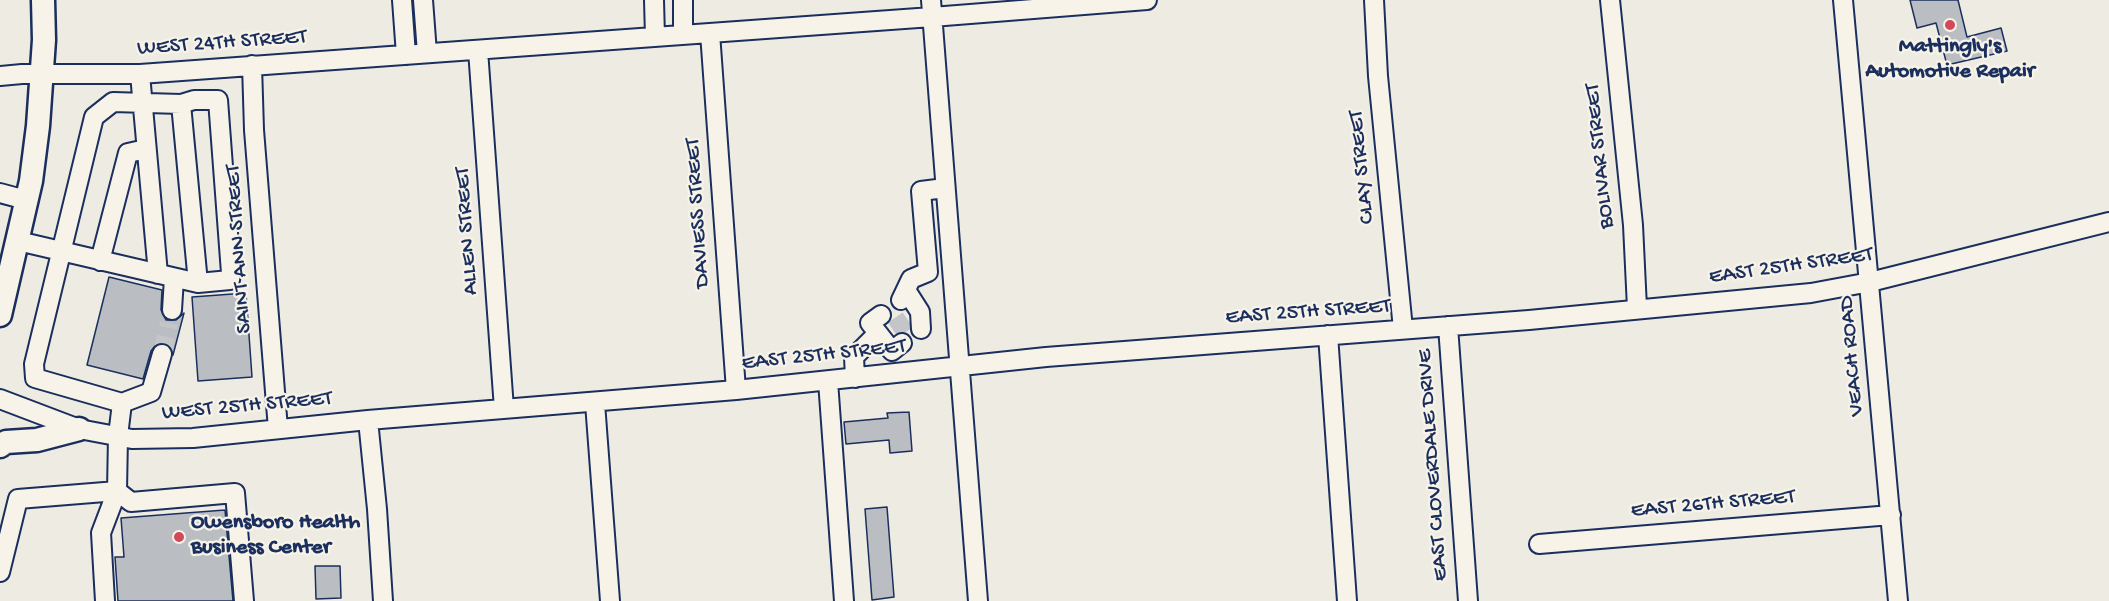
<!DOCTYPE html>
<style>
body{margin:0}
canvas{display:block;background:#eeebe2}
</style>
<canvas width="2109" height="601"></canvas>
<script>
const ctx = document.querySelector('canvas').getContext('2d');
ctx.lineJoin = 'round';
function fill(path, color) { ctx.fillStyle = color; ctx.fill(path, 'evenodd'); }
const toPath = rows => new Path2D(rows.map(r => 'M' + r).join(''));
function strokePath(path, color, width, dash) { ctx.strokeStyle = color; ctx.lineWidth = width; ctx.lineCap = dash ? 'butt' : 'round'; ctx.setLineDash(dash || []); ctx.stroke(path); }
function drawText(font, color, halo, rows, align = 'center') {
  ctx.font = font + ' "Gochi Hand",sans-serif'; ctx.lineWidth = 4.5; ctx.setLineDash([]); ctx.textBaseline = 'middle'; ctx.strokeStyle = halo; ctx.fillStyle = color; for (const [text, x, y, turn = 0] of rows) {
    ctx.save(); ctx.translate(x, y); ctx.rotate((+turn || 0) * Math.PI / 180); ctx.textAlign = isNaN(turn) ? turn : align; if (halo) ctx.strokeText(text, 0, 0); ctx.fillText(text, 0, 0); ctx.restore();
  }
}
const building = toPath([
 [1910,0,1958,0,1967,37,2001,28,2007,51,1947,65,1936,23,1917,28,1910,0],
 [109,277,162,290,161,310,166,320,176,320,184,313,173,355,170,347,166,343,160,343,155,346,151,351,143,379,87,365,109,277],
 [246,293,252,377,198,381,192,297,246,293],
 [909,412,912,451,890,453,889,440,846,444,844,422,888,418,887,413,909,412],
 [887,507,894,597,872,600,865,509,887,507],
 [225,510,233,601,118,601,115,557,124,557,121,518,225,510],
 [315,566,340,566,341,598,316,599,315,566]
]);
fill(building, '#babdc2');
strokePath(building, '#1b2f5e', 1.5);
strokePath(toPath([
 [893,330,912,317],
 [162,354,169,323]
]), '#c4c5c8', 18, [18, 9]);
const minor = toPath([
 [402,0,406,55],
 [423,0,427,53],
 [654,0,655,37],
 [683,0,683,34],
 [931,0,978,601],
 [1374,0,1378,76,1403,329],
 [1610,0,1633,225,1637,308],
 [1843,0,1898,601],
 [710,33,736,390],
 [478,50,504,409],
 [252,65,254,130,278,429],
 [140,74,158,274],
 [0,76,22,74,140,74,932,17,1147,0],
 [0,193,26,200],
 [18,241,198,283,230,280,231,273,218,100,194,100,181,104,198,283],
 [100,261,128,153,146,149],
 [906,290,920,312,921,329],
 [901,300,911,279,928,272,921,191,945,188],
 [172,310,174,278],
 [1448,326,1468,601],
 [878,333,892,351,902,343],
 [1328,335,1347,601],
 [855,378,854,357,878,333,870,323,881,315],
 [828,381,844,601],
 [0,399,79,429,132,439,193,438,368,420,736,390,1046,357,1529,320,1811,293,1870,282,2109,222],
 [122,403,151,392,162,354],
 [595,403,610,601],
 [368,420,377,509,383,601],
 [1539,544,1891,515],
 [0,572,18,499,117,491,118,436,122,403,35,378,34,364,94,117,113,102,181,104],
 [105,601,101,533,117,491,131,502,235,493,244,601]
]);
const major = toPath([
 [0,315,31,181,38,126,44,40,43,0],
 [0,446,6,442,37,440,79,429]
]);
strokePath(minor, '#1b2f5e', 22);
strokePath(major, '#1b2f5e', 27);
strokePath(minor, '#f7f3e8', 18);
strokePath(major, '#f7f3e8', 22);
for (const [x, y, r, color] of [
 [1950,25,6,"#d1495b"],
 [179,537,6,"#d1495b"]
]) { const dot = new Path2D(); dot.arc(x, y, r, 0, 2 * Math.PI); ctx.fillStyle = color; ctx.fill(dot); strokePath(dot, '#f7f3e8', 2); }
drawText('22px', '#1b2f5e', '#f7f3e8', [
 ["WEST 24TH STREET",222,44,-4],
 ["BOLIVAR STREET",1601,156,-96],
 ["CLAY STREET",1363,167,-96],
 ["DAVIESS STREET",699,213,-94],
 ["ALLEN STREET",468,231,-94],
 ["SAINT ANN STREET",240,249,-94],
 ["EAST 25TH STREET",1791,267,-8],
 ["EAST 25TH STREET",1308,313,-4],
 ["EAST 25TH STREET",824,356,-6],
 ["VEACH ROAD",1853,356,-95],
 ["WEST 25TH STREET",247,407,-5],
 ["EAST CLOVERDALE DRIVE",1434,465,-94],
 ["EAST 26TH STREET",1713,505,-5]
]);
drawText('bold 22px', '#1b2f5e', '#f7f3e8', [
 ["Mattingly's",1950,48],
 ["Automotive Repair",1950,73],
 ["Owensboro Health",191,524,"left"],
 ["Business Center",191,549,"left"]
]);
</script>
